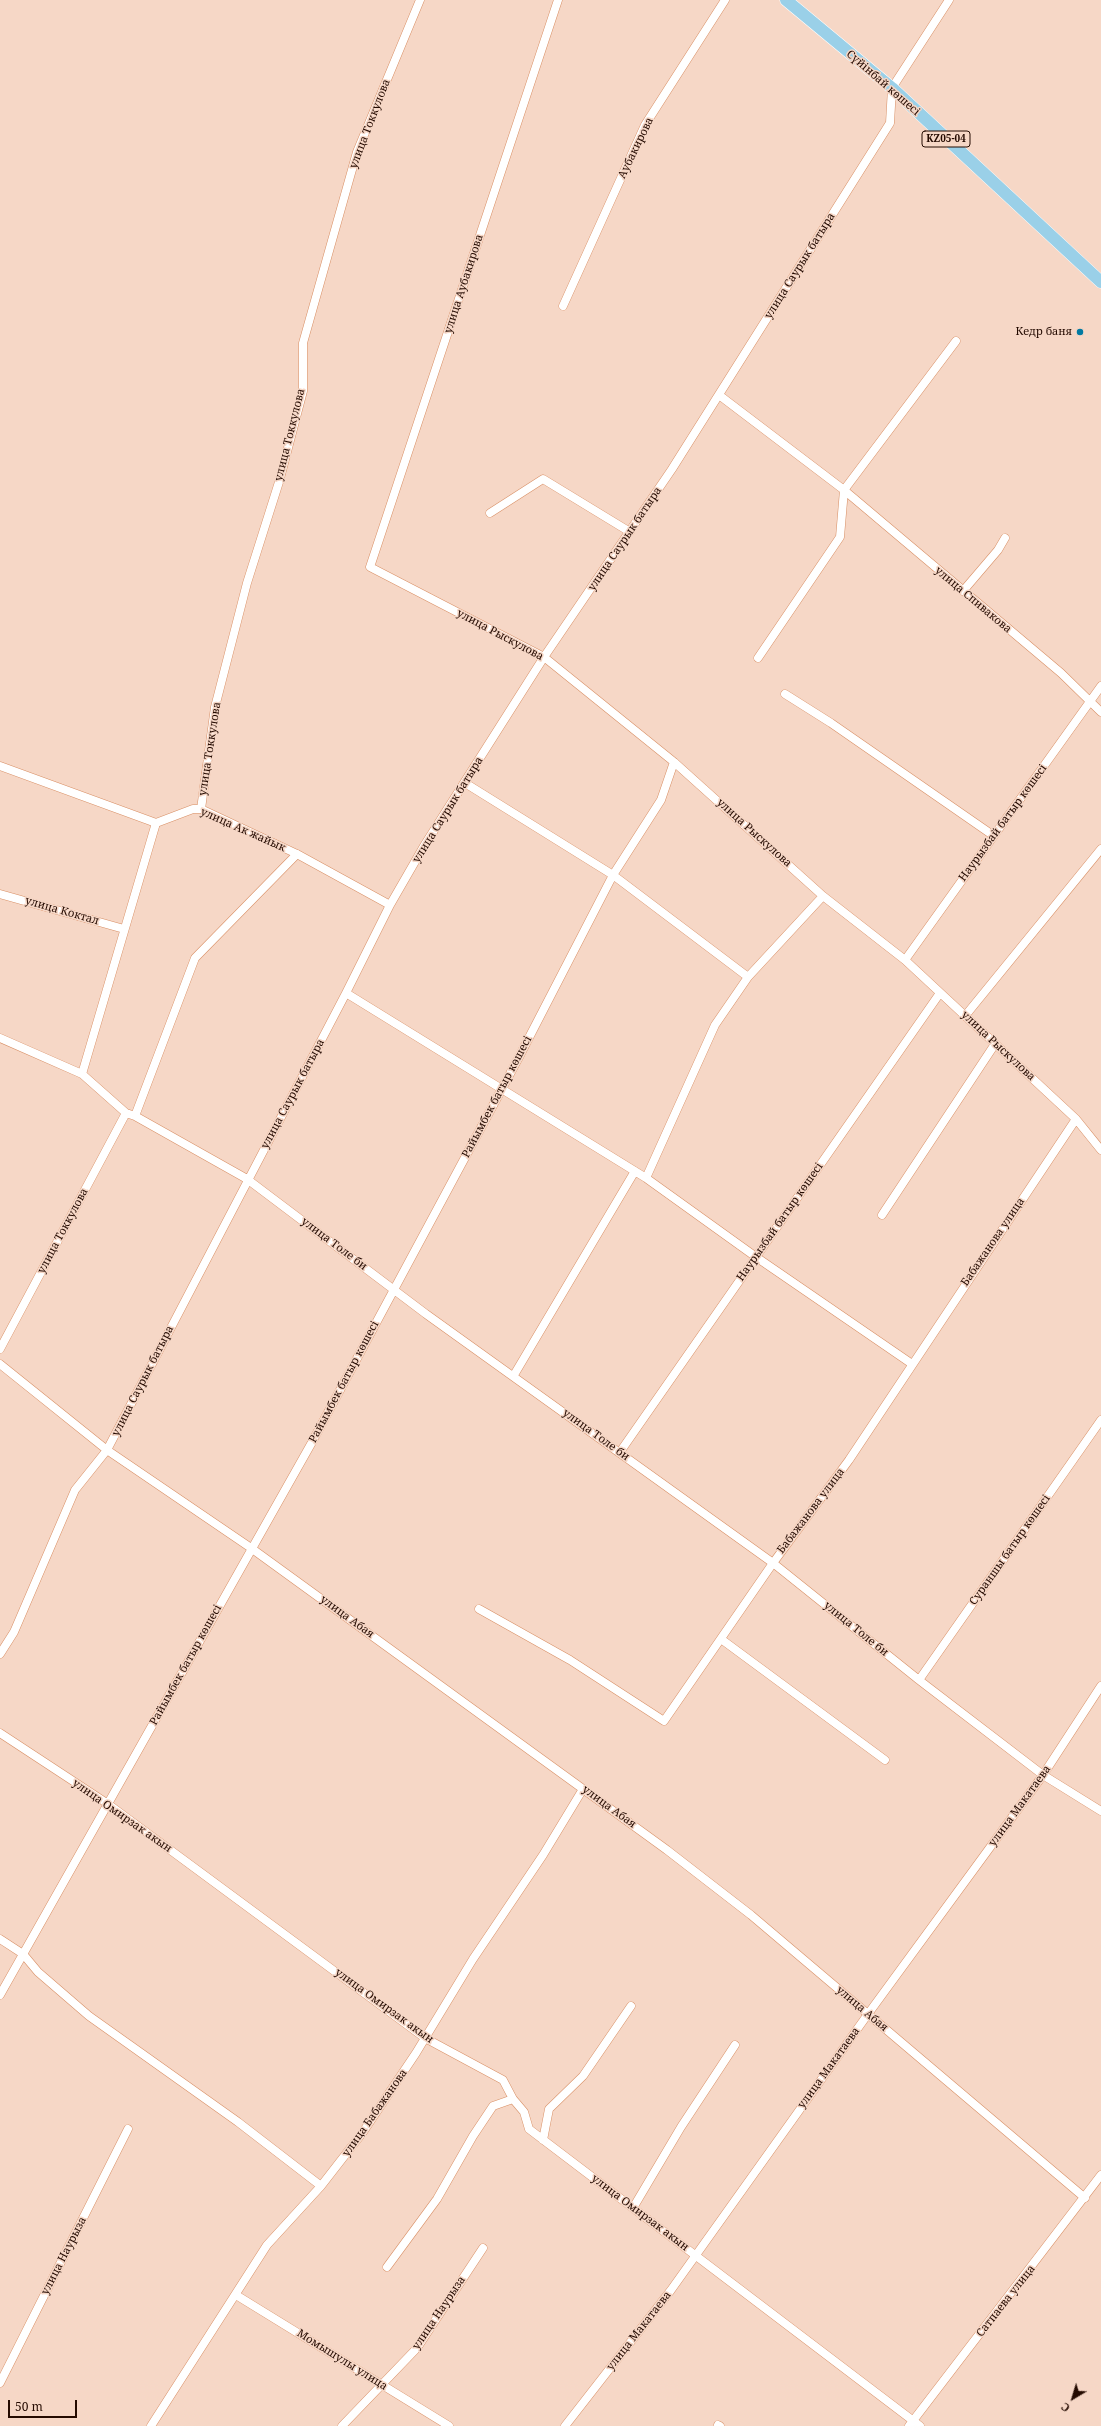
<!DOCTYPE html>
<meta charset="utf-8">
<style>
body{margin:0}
#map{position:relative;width:1101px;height:2426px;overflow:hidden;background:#f6d7c6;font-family:"Noto Serif",serif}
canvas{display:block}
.north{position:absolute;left:1053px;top:2378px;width:40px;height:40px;-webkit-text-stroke:3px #f6d7c6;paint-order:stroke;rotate:218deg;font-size:11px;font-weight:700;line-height:16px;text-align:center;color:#240a00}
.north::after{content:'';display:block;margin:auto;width:14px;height:18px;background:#240a00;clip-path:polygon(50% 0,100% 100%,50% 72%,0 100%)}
.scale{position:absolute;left:8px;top:2400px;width:69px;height:18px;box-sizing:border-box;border:2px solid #240a00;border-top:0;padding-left:5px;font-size:12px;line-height:14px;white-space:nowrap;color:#240a00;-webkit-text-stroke:3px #f6d7c6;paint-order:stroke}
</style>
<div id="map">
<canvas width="1101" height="2426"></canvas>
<div class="north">С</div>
<div class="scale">50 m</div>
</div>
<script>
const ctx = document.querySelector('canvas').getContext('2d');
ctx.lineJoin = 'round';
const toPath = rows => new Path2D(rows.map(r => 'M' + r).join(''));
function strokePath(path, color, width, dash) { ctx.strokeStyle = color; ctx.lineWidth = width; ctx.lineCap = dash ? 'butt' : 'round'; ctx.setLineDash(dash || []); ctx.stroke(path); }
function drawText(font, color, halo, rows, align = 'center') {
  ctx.font = font + ' "Noto Serif",serif'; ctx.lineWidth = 3; ctx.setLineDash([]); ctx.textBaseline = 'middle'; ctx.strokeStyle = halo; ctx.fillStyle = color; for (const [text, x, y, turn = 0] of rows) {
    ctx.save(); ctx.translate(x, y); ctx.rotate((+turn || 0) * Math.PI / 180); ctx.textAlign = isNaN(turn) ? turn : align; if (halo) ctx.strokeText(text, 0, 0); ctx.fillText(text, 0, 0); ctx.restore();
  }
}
const minor = toPath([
 [558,0,370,567,544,657,674,762,823,896,905,960,1076,1119,1101,1150],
 [563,306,645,125,725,0],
 [956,341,844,490,1061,673,1101,712],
 [719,395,844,490,840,537,758,658],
 [490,513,543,479,630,532],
 [963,591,998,550,1005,538],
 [785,694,831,723,994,836],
 [0,766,156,823,193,809,201,809,297,854,390,905],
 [465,783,613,875,748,977],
 [201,809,215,707,247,583,279,482,303,391,303,343,357,152,420,0],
 [0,894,124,929],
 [905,960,1101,686],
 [346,993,646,1178,756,1257,912,1364],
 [965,1016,1101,849],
 [0,1038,82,1074,126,1113,135,1116,247,1179,426,1314,773,1563,919,1680,1043,1775,1101,1811],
 [82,1074,156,823],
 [135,1116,195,958,297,854],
 [646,1178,715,1025,748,977,823,896],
 [882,1215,995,1044],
 [0,1349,126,1113],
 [0,1364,107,1450,251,1548,667,1850,751,1915,1085,2198],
 [514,1375,635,1171],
 [620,1452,940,993],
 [479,1609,570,1660,664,1721,773,1563,849,1460,1076,1119],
 [721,1639,885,1760],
 [0,1654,14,1632,75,1490,107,1450,346,993,390,905,424,846,544,657,672,469,890,123,892,88,949,0],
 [919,1680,1101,1420],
 [0,1733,108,1804,425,2038,503,2080,513,2099,524,2112,529,2129,920,2426],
 [0,1939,23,1954,38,1972,89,2016,238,2122,321,2186],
 [0,1995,311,1444,519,1057,613,875,661,800,674,762],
 [543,2140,549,2109,583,2076,631,2006],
 [633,2208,681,2127,735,2045],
 [387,2267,437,2199,473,2136,493,2106,513,2099],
 [236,2295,449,2426],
 [0,2383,128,2129],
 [718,2425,720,2426],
 [151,2426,267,2245,321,2186,363,2132,416,2053,473,1959,543,1855,583,1789],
 [342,2426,417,2348,483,2248],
 [565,2426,671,2290,868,2014,1043,1775,1101,1686],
 [909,2426,1101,2175]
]);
const primary = toPath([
 [786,0,892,88,1101,282]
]);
strokePath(minor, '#d88f65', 9);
strokePath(primary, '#fff', 13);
strokePath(minor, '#fff', 8);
strokePath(primary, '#9ad0e8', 12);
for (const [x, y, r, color] of [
 [1080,332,4,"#027aa2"]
]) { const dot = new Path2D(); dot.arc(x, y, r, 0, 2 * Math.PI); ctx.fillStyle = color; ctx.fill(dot); strokePath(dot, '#f6d7c6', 1.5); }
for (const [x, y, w] of [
 [946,139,48]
]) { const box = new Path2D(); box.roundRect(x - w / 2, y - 8, w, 16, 3); ctx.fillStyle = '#f6d7c6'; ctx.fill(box); strokePath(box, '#240a00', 1); }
drawText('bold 10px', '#240a00', null, [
 ["KZ05-04",946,139]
]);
drawText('11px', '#240a00', '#f6d7c6', [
 ["Сүйінбай көшесі",883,83,41],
 ["улица Токкулова",370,124,-69],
 ["Аубакирова",636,148,-64],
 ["улица Саурык батыра",800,266,-58],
 ["улица Аубакирова",464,284,-72],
 ["улица Токкулова",290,435,-76],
 ["улица Саурык батыра",625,539,-56],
 ["улица Спивакова",973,600,40],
 ["улица Рыскулова",500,635,28],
 ["улица Токкулова",210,749,-81],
 ["улица Саурык батыра",448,810,-58],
 ["Наурызбай батыр көшесі",1003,823,-54],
 ["улица Ак жайык",243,830,24],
 ["улица Рыскулова",754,833,42],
 ["улица Коктал",62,911,16],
 ["улица Рыскулова",998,1046,43],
 ["улица Саурык батыра",293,1094,-62],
 ["Райымбек батыр көшесі",497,1097,-62],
 ["Наурызбай батыр көшесі",780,1222,-55],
 ["улица Токкулова",63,1231,-62],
 ["Бабажанова улица",993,1242,-56],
 ["улица Толе би",334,1244,37],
 ["улица Саурык батыра",143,1381,-63],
 ["Райымбек батыр көшесі",344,1382,-62],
 ["улица Толе би",596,1435,36],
 ["Бабажанова улица",811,1511,-53],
 ["Сураншы батыр көшесі",1010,1550,-55],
 ["улица Абая",347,1617,36],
 ["улица Толе би",856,1629,39],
 ["Райымбек батыр көшесі",186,1665,-61],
 ["улица Макатаева",1020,1806,-54],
 ["улица Абая",609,1807,36],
 ["улица Омирзак акын",122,1816,35],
 ["улица Омирзак акын",384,2006,36],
 ["улица Абая",862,2009,40],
 ["улица Макатаева",829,2068,-54],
 ["улица Бабажанова",375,2113,-55],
 ["улица Омирзак акын",640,2213,37],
 ["улица Наурыза",64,2256,-63],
 ["Сатпаева улица",1006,2301,-52],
 ["улица Наурыза",439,2313,-56],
 ["улица Макатаева",639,2331,-52],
 ["Момышулы улица",342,2360,32]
]);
drawText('11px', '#240a00', '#f6d7c6', [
 ["Кедр баня",1072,332]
], 'right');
</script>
